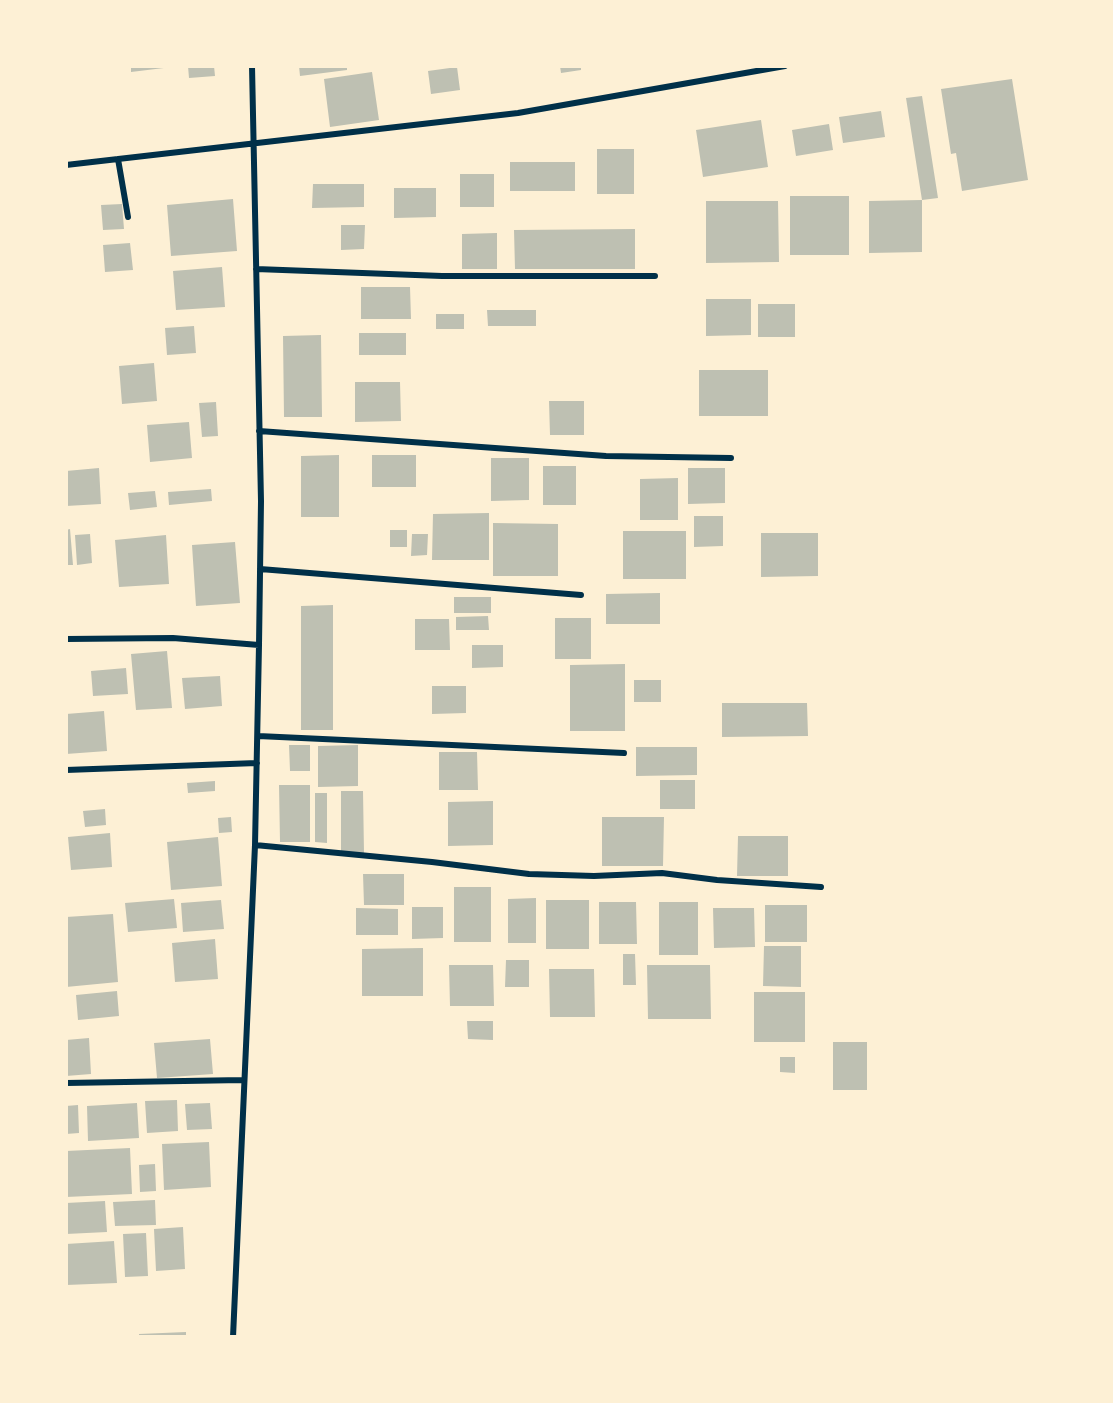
<!DOCTYPE html>
<style>
body{margin:0}
#map{position:relative;width:1113px;height:1403px;overflow:hidden;background:#fdf0d5;font-family:Mulish,sans-serif}
canvas{display:block}
.frame{position:absolute;inset:0;border:68px solid #fdf0d5;pointer-events:none}
</style>
<div id="map">
<canvas width="1113" height="1403"></canvas>
<div class="frame"></div>
</div>
<script>
const ctx = document.querySelector('canvas').getContext('2d');
ctx.lineJoin = 'round';
function fill(path, color) { ctx.fillStyle = color; ctx.fill(path, 'evenodd'); }
const toPath = rows => new Path2D(rows.map(r => 'M' + r).join(''));
function strokePath(path, color, width, dash) { ctx.strokeStyle = color; ctx.lineWidth = width; ctx.lineCap = dash ? 'butt' : 'round'; ctx.setLineDash(dash || []); ctx.stroke(path); }
fill(toPath([
 [131,66,172,66,172,67,131,72],
 [188,66,214,66,215,76,189,78],
 [299,66,347,66,347,70,300,76],
 [560,66,581,66,581,70,561,73],
 [457,67,460,90,431,94,428,71],
 [372,72,379,120,330,127,324,79],
 [1012,79,1028,180,962,191,956,153,951,154,941,89],
 [922,96,938,198,922,200,922,252,869,253,869,201,922,200,906,98],
 [881,111,885,137,843,143,839,117],
 [761,120,768,167,703,177,696,130],
 [829,124,833,150,796,156,792,130],
 [597,149,634,149,634,194,597,194],
 [510,162,575,162,575,191,510,191],
 [460,174,494,174,494,207,460,207],
 [313,184,364,184,364,207,312,208],
 [394,188,436,188,436,217,394,218],
 [790,196,849,196,849,255,790,255],
 [233,199,237,251,171,256,167,205],
 [706,201,778,201,779,262,706,263],
 [122,204,124,229,103,230,101,205],
 [341,225,365,225,364,249,341,250],
 [635,229,635,269,515,269,514,230],
 [497,233,497,269,462,269,462,234],
 [130,243,133,270,105,272,103,245],
 [222,267,225,307,176,310,173,271],
 [361,287,410,287,411,319,361,319],
 [706,299,751,299,751,335,706,336],
 [758,304,795,304,795,337,758,337],
 [487,310,536,310,536,326,488,326],
 [436,314,464,314,464,329,436,329],
 [194,326,196,353,167,355,165,328],
 [359,333,406,333,406,355,359,355],
 [321,335,322,417,284,417,283,336],
 [154,363,157,401,122,404,119,366],
 [699,370,768,370,768,416,699,416],
 [355,382,400,382,401,421,355,422],
 [549,401,584,401,584,435,550,435],
 [216,402,218,436,202,437,199,403],
 [189,422,192,458,150,462,147,425],
 [339,455,339,517,301,517,301,456],
 [372,455,416,455,416,487,372,487],
 [491,458,529,458,529,500,491,501],
 [543,466,576,466,576,505,543,505],
 [99,468,101,504,66,506,66,471],
 [688,468,725,468,725,503,688,504],
 [678,478,678,520,640,520,640,479],
 [211,489,212,501,169,505,168,492],
 [155,491,157,507,130,510,128,493],
 [489,513,489,560,432,560,433,514],
 [694,516,723,516,723,546,694,547],
 [493,523,558,524,558,576,493,576],
 [70,529,73,565,66,565,66,530],
 [390,530,407,530,407,547,390,547],
 [623,531,686,531,686,579,623,579],
 [761,533,818,533,818,576,761,577],
 [90,534,92,563,77,565,75,535],
 [412,534,428,534,427,555,411,556],
 [166,535,169,584,119,587,115,540],
 [235,542,240,603,196,606,192,545],
 [660,593,660,624,606,624,606,594],
 [454,597,491,597,491,613,454,613],
 [333,605,333,730,301,730,301,606],
 [488,616,489,630,456,630,456,617],
 [555,618,591,618,591,659,555,659],
 [415,619,449,619,450,650,415,650],
 [472,645,503,645,503,667,472,668],
 [167,651,172,708,136,710,131,654],
 [625,664,625,731,570,731,570,665],
 [126,668,128,694,93,696,91,671],
 [220,676,222,706,185,709,182,678],
 [634,680,661,680,661,702,634,702],
 [432,686,466,686,466,713,432,714],
 [722,703,807,703,808,736,722,737],
 [104,711,107,751,66,754,66,714],
 [289,745,310,745,310,771,290,771],
 [358,745,358,786,318,787,318,746],
 [636,747,697,747,697,775,636,776],
 [439,752,477,752,478,790,439,790],
 [660,780,695,780,695,809,660,809],
 [215,781,215,791,188,793,187,783],
 [279,785,310,785,310,842,280,842],
 [341,791,363,791,364,853,341,853],
 [315,793,327,793,327,843,315,842],
 [493,801,493,845,448,846,448,802],
 [105,809,106,825,85,827,83,811],
 [231,817,232,832,219,833,218,818],
 [602,817,664,817,663,866,602,866],
 [110,833,112,867,71,870,68,837],
 [738,836,788,836,788,876,737,876],
 [218,837,222,886,171,890,167,842],
 [363,874,404,874,404,905,364,905],
 [454,887,491,887,491,942,454,942],
 [536,898,536,943,508,943,508,899],
 [174,899,177,928,128,932,125,903],
 [221,900,224,929,183,932,181,903],
 [546,900,589,900,589,949,546,949],
 [599,902,636,902,637,944,599,944],
 [659,902,698,902,698,955,659,955],
 [765,905,807,905,807,942,765,942],
 [412,907,443,907,443,938,412,939],
 [356,908,398,909,398,935,356,935],
 [713,908,754,908,755,947,714,948],
 [113,914,118,982,66,987,66,917],
 [215,939,218,979,175,982,172,943],
 [764,946,801,946,801,987,763,986],
 [423,948,423,996,362,996,362,949],
 [623,954,635,954,636,985,623,985],
 [506,960,529,960,529,987,505,987],
 [449,965,493,965,494,1006,450,1006],
 [647,965,710,965,711,1019,648,1019],
 [549,969,594,969,595,1017,550,1017],
 [117,991,119,1016,78,1020,76,995],
 [754,992,805,992,805,1042,754,1042],
 [467,1021,493,1021,493,1040,468,1039],
 [89,1038,91,1074,66,1076,66,1040],
 [210,1039,213,1074,157,1078,154,1043],
 [833,1042,867,1042,867,1090,833,1090],
 [780,1057,795,1057,795,1073,780,1072],
 [177,1100,178,1131,147,1133,145,1101],
 [137,1103,139,1138,88,1141,87,1106],
 [210,1103,212,1129,187,1130,185,1104],
 [78,1105,79,1133,66,1134,66,1106],
 [209,1142,211,1187,164,1190,162,1144],
 [130,1148,132,1194,66,1197,66,1151],
 [155,1164,156,1191,140,1192,139,1165],
 [155,1200,156,1225,115,1226,113,1202],
 [105,1201,107,1232,66,1234,66,1203],
 [183,1227,185,1269,156,1271,154,1229],
 [146,1233,148,1276,125,1277,123,1234],
 [114,1241,117,1283,66,1285,66,1244],
 [186,1332,186,1337,139,1337,139,1334]
]), '#bec0b2');
strokePath(toPath([
 [118,159,128,217],
 [66,165,518,113,785,66],
 [256,269,442,276,655,276],
 [259,431,606,456,731,458],
 [260,569,581,595],
 [66,639,173,638,259,645],
 [258,736,624,753],
 [66,770,257,763],
 [255,845,432,862,529,874,594,876,662,873,717,880,821,887],
 [66,1083,243,1080],
 [233,1337,255,845,259,645,261,501,252,66]
]), '#003049', 6);
</script>
